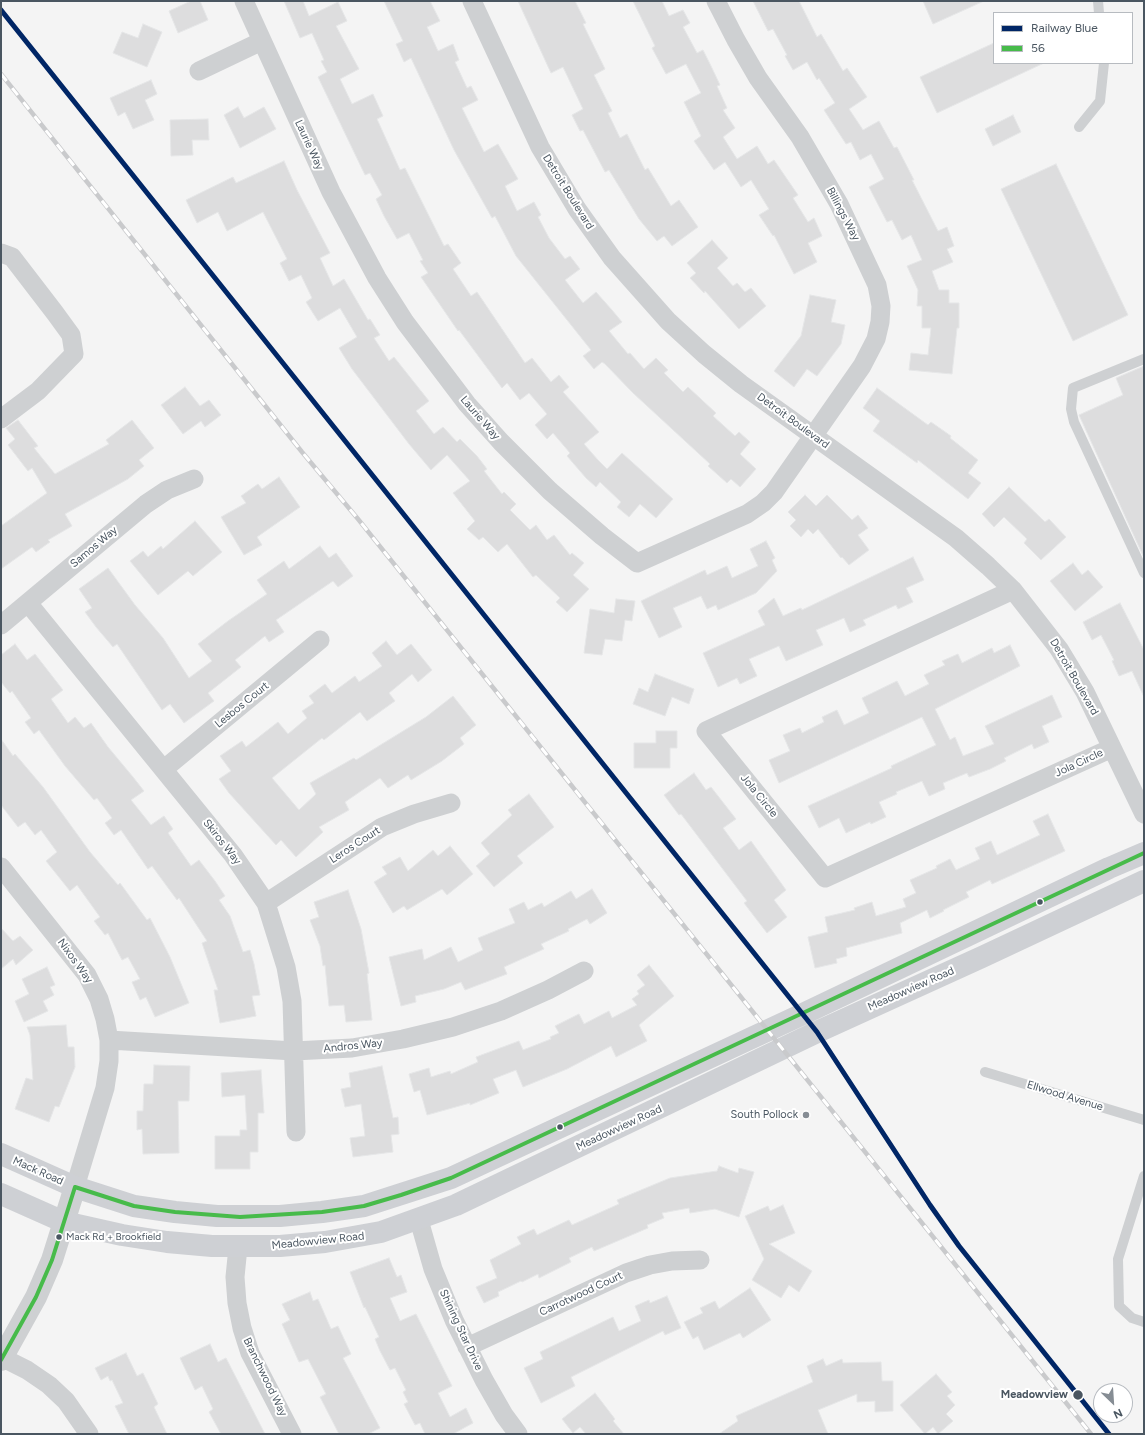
<!DOCTYPE html>
<style>
body{margin:0}
#map{position:relative;width:1145px;height:1435px;overflow:hidden;background:#f4f4f4;font-family:Figtree,sans-serif}
canvas{display:block}
.frame{position:absolute;inset:0;border:2px solid #4a5661;pointer-events:none}
.legend{position:absolute;left:993px;top:12px;width:140px;height:52px;box-sizing:border-box;background:#fff;border:1px solid #b7bbc0;margin:0;padding:5px 7px;list-style:none;font-size:12px;color:#4a5661}
.legend li{display:flex;align-items:center;gap:8px;height:20px}
.legend b{width:20px;border:1px solid #b7bbc0}
.north{position:absolute;left:1093px;top:1383px;width:40px;height:40px;box-sizing:border-box;background:#fff;border:1px solid #b7bbc0;border-radius:50%;rotate:155deg;font-size:11px;font-weight:700;line-height:16px;text-align:center;color:#4a5661}
.north::after{content:'';display:block;margin:auto;width:14px;height:18px;background:#868d94;clip-path:polygon(50% 0,100% 100%,50% 72%,0 100%)}
</style>
<div id="map">
<canvas width="1145" height="1435"></canvas>
<div class="frame"></div>
<ul class="legend">
<li><b style="height:5px;background:#002666"></b>Railway Blue</li>
<li><b style="height:5px;background:#47bb4a"></b>56</li>
</ul>
<div class="north">N</div>
</div>
<script>
const ctx = document.querySelector('canvas').getContext('2d');
ctx.lineJoin = 'round';
function fill(path, color) { ctx.fillStyle = color; ctx.fill(path, 'evenodd'); }
const toPath = rows => new Path2D(rows.map(r => 'M' + r).join(''));
function strokePath(path, color, width, dash) { ctx.strokeStyle = color; ctx.lineWidth = width; ctx.lineCap = dash ? 'butt' : 'round'; ctx.setLineDash(dash || []); ctx.stroke(path); }
function drawText(font, color, halo, rows, align = 'center') {
  ctx.font = font + ' Figtree,sans-serif'; ctx.lineWidth = 4; ctx.setLineDash([]); ctx.textBaseline = 'middle'; ctx.strokeStyle = halo; ctx.fillStyle = color; for (const [text, x, y, turn = 0] of rows) {
    ctx.save(); ctx.translate(x, y); ctx.rotate((+turn || 0) * Math.PI / 180); ctx.textAlign = isNaN(turn) ? turn : align; if (halo) ctx.strokeText(text, 0, 0); ctx.fillText(text, 0, 0); ctx.restore();
  }
}
const building = toPath([
 [191,1,200,1,208,20,178,33,169,11,191,1],
 [284,1,303,1,309,16,338,2,347,21,336,26,359,69,340,79,352,104,373,94,383,116,377,119,400,170,405,168,444,246,448,244,461,263,453,269,471,296,477,292,525,363,532,358,551,382,559,375,569,387,563,392,599,432,584,444,598,460,607,469,622,453,673,499,656,518,640,504,629,517,617,507,621,502,600,482,596,487,586,478,567,456,570,453,553,433,547,439,535,425,547,414,529,393,520,400,507,383,502,388,459,330,458,331,421,277,428,273,420,261,423,260,409,233,397,239,384,216,376,199,382,195,370,173,365,175,318,77,327,72,321,61,324,60,312,33,300,38,284,1],
 [384,1,430,1,440,21,427,27,438,51,453,44,459,60,455,62,467,88,471,86,478,100,462,108,484,152,498,144,518,179,505,186,517,211,534,202,541,215,538,217,549,238,565,259,570,256,580,269,565,280,583,303,596,292,612,310,622,322,609,331,628,354,630,353,644,369,656,358,668,370,664,373,683,392,688,387,716,413,713,416,735,436,739,432,750,442,740,454,756,469,740,487,731,479,727,483,708,466,710,464,633,393,605,364,602,362,594,369,583,356,591,350,516,256,495,216,492,218,454,150,411,58,404,62,396,44,403,41,384,1],
 [518,1,575,1,586,23,583,24,605,69,594,75,612,111,608,113,620,138,627,134,645,170,648,168,671,206,679,200,698,227,672,246,664,236,657,241,639,219,609,170,605,172,583,130,580,131,572,115,583,109,563,67,551,73,518,1],
 [633,1,662,1,669,16,683,10,690,23,683,27,697,53,703,50,711,66,720,85,717,86,727,108,723,110,735,128,723,137,737,159,757,146,768,164,774,160,798,195,793,198,808,222,814,218,822,236,808,243,817,262,794,274,774,235,773,236,759,215,769,209,751,180,741,187,725,162,714,170,694,141,701,136,684,102,701,93,686,64,666,74,652,48,655,46,633,1],
 [753,1,799,1,817,37,821,34,843,71,847,68,867,97,849,109,863,130,879,121,894,148,897,147,914,180,912,180,938,231,947,227,954,246,947,249,953,262,932,271,939,290,949,290,949,303,959,303,959,328,957,328,952,374,909,370,911,353,928,355,931,328,922,328,922,306,917,306,918,290,907,266,922,260,911,235,902,240,892,220,887,222,869,187,884,179,871,154,860,160,851,142,846,144,824,110,835,103,819,78,817,80,807,62,793,70,785,56,787,55,773,29,768,31,753,1],
 [923,1,984,1,933,24,923,1],
 [143,24,162,32,147,67,113,53,122,32,138,38,143,24],
 [994,43,994,63,1044,63,937,113,920,77,994,43],
 [151,80,157,94,145,100,154,120,133,129,125,112,118,116,110,98,151,80],
 [238,107,244,118,264,107,276,129,240,148,224,115,238,107],
 [1013,115,1021,132,993,146,985,129,1013,115],
 [208,119,209,140,192,140,193,155,171,156,170,120,208,119],
 [284,161,297,190,330,253,320,258,333,286,344,279,368,320,370,319,380,335,374,338,389,361,394,357,429,401,416,411,434,434,443,427,457,442,460,439,477,456,487,469,484,471,502,494,504,492,516,504,510,510,530,530,536,525,547,540,554,535,570,555,572,553,584,563,573,575,589,589,567,612,556,602,560,598,536,575,533,577,507,544,498,552,483,537,479,540,467,529,475,521,453,493,470,481,447,455,431,470,409,444,352,369,339,348,357,337,340,308,318,321,306,302,312,298,301,275,289,281,280,263,287,259,263,212,227,231,218,212,197,223,186,200,233,177,236,183,284,161],
 [1056,164,1128,315,1073,341,1001,189,1056,164],
 [712,240,728,258,717,268,733,286,737,283,745,292,751,288,766,306,739,329,705,291,704,293,690,278,696,273,687,263,712,240],
 [810,295,836,300,831,322,845,325,841,344,817,376,807,369,794,387,774,371,801,336,810,295],
 [1144,366,1144,558,1079,415,1123,395,1116,378,1144,366],
 [185,387,200,406,209,400,221,415,205,427,201,421,183,434,161,405,185,387],
 [877,388,928,425,931,422,951,436,950,438,978,460,968,473,981,483,968,499,918,460,917,463,873,431,880,421,863,408,877,388],
 [18,420,38,446,34,448,55,474,109,444,106,440,132,420,154,448,139,460,144,466,128,479,65,514,72,526,48,540,50,542,36,552,32,547,1,569,1,526,47,493,32,468,28,471,8,445,15,439,6,428,18,420],
 [279,477,300,507,257,537,262,545,244,555,221,517,246,503,241,496,258,484,262,489,279,477],
 [1009,487,1045,522,1049,519,1066,537,1041,560,1024,543,1027,539,1004,517,994,527,982,514,1009,487],
 [805,495,816,506,827,495,852,520,858,515,868,528,858,535,869,550,849,565,842,557,841,558,818,529,813,534,808,529,801,537,790,526,796,520,788,512,805,495],
 [195,521,222,552,193,576,188,571,158,595,130,561,143,551,148,557,161,546,163,549,195,521],
 [766,541,775,558,772,560,777,571,756,593,718,610,716,605,707,609,701,596,673,608,682,627,659,638,641,601,705,570,707,575,727,566,732,578,758,566,750,549,766,541],
 [320,546,329,558,336,553,353,576,338,587,333,581,276,620,284,632,269,642,265,636,235,660,241,667,208,693,214,701,184,723,170,704,162,710,117,644,113,647,96,627,85,612,92,608,79,589,108,568,135,605,163,638,189,678,212,661,198,644,228,621,267,594,257,580,284,561,289,569,320,546],
 [913,557,924,580,906,588,913,602,898,609,896,605,863,620,866,625,850,632,844,618,816,630,823,645,786,661,779,646,749,659,757,676,740,684,737,678,718,687,703,653,765,625,758,611,774,598,783,616,801,608,802,610,913,557],
 [1073,563,1082,575,1088,570,1103,587,1075,611,1050,581,1073,563],
 [616,599,635,601,632,621,625,620,622,641,605,639,602,655,584,653,590,609,614,613,616,599],
 [1120,603,1144,650,1144,697,1132,671,1119,676,1112,661,1114,660,1101,635,1092,640,1083,622,1120,603],
 [386,641,397,655,411,644,432,670,418,682,412,674,389,693,395,701,367,721,360,712,324,740,322,738,272,778,299,810,316,794,310,783,354,758,356,760,426,717,453,696,476,725,460,738,464,744,442,761,411,780,408,775,388,788,380,778,345,802,349,810,319,827,323,832,296,857,281,840,276,845,229,793,219,779,231,771,220,756,242,741,246,747,278,722,288,734,307,718,302,711,314,703,309,696,325,684,332,693,355,676,359,682,382,666,372,653,386,641],
 [15,644,27,660,35,654,63,690,51,699,68,723,75,717,84,728,91,723,108,747,133,777,144,791,131,800,151,825,164,816,173,829,168,833,191,866,199,860,215,881,225,896,219,900,230,916,243,952,250,950,254,964,260,995,252,996,256,1016,220,1023,214,990,218,990,202,943,207,941,179,898,177,900,152,866,148,869,121,830,114,835,105,823,112,818,97,798,94,800,65,766,39,730,34,734,25,722,31,718,12,691,10,693,1,682,1,655,15,644],
 [1010,645,1020,666,935,709,950,740,955,737,963,756,994,744,985,726,1052,695,1062,717,1042,726,1049,742,1034,749,1032,744,1004,758,1006,761,990,769,969,777,967,773,943,783,945,789,929,796,922,781,896,792,897,794,879,802,886,817,871,824,870,822,846,833,839,818,819,828,808,806,892,768,891,766,936,745,922,717,779,783,769,760,790,751,783,735,800,728,802,733,824,722,822,717,837,710,844,725,869,713,862,698,897,681,905,696,929,684,924,675,945,665,942,661,958,654,962,663,992,648,994,653,1010,645],
 [655,674,694,689,689,704,672,697,665,716,633,704,639,688,648,692,655,674],
 [656,731,677,731,677,748,670,748,670,768,634,768,634,743,656,743,656,731],
 [1,739,13,756,15,754,43,787,90,852,118,885,120,883,147,920,150,918,170,957,189,1003,155,1017,146,997,140,1000,132,982,140,979,128,957,122,960,108,933,105,935,94,921,100,917,77,885,70,891,46,861,57,852,41,830,35,835,25,822,18,827,1,805,1,739],
 [694,773,706,790,711,787,736,819,723,828,739,850,751,841,786,890,774,900,787,917,767,933,744,903,747,901,681,814,679,815,664,795,694,773],
 [529,794,554,827,517,856,523,863,494,887,476,866,490,854,481,843,512,815,508,810,529,794],
 [1048,814,1065,851,992,884,990,880,966,892,969,897,943,910,944,911,930,918,927,910,900,923,902,933,846,948,847,956,836,959,837,963,815,968,808,937,828,932,825,917,855,910,854,908,872,902,876,916,906,907,903,899,916,893,910,880,937,868,936,866,950,859,956,870,980,859,975,848,991,841,997,855,1040,835,1033,821,1048,814],
 [450,846,473,874,447,895,442,889,407,910,404,906,393,913,374,882,387,874,382,867,400,857,408,871,433,850,438,856,450,846],
 [592,889,607,913,590,924,587,919,568,929,569,931,541,944,544,949,504,967,507,974,465,990,461,982,444,989,415,996,416,1002,401,1006,389,957,422,949,424,960,451,947,458,962,483,950,478,938,515,923,509,909,524,902,528,910,542,903,544,907,571,891,576,899,592,889],
 [348,890,361,929,369,973,367,974,372,1020,346,1022,344,1005,329,1006,325,965,323,966,320,946,310,920,319,917,314,902,348,890],
 [1,928,13,941,20,936,33,950,16,965,13,959,1,969,1,928],
 [649,965,674,996,639,1025,647,1041,616,1057,611,1046,567,1069,523,1087,516,1070,493,1079,499,1093,470,1105,470,1103,427,1115,420,1090,414,1092,409,1074,429,1068,431,1077,450,1071,451,1074,478,1062,476,1057,519,1041,523,1050,551,1039,550,1037,559,1033,555,1026,579,1014,584,1024,609,1011,612,1018,637,1005,632,999,639,994,637,991,645,985,637,975,649,965],
 [47,967,55,985,50,987,54,995,43,1001,48,1011,24,1022,15,1001,29,994,22,979,47,967],
 [66,1025,68,1047,74,1047,75,1067,59,1107,55,1106,49,1122,15,1109,26,1078,33,1080,30,1035,27,1027,66,1025],
 [154,1065,190,1066,189,1101,178,1101,179,1153,143,1154,142,1129,137,1130,137,1111,143,1111,144,1084,153,1084,154,1065],
 [382,1066,393,1118,398,1117,399,1134,391,1135,393,1152,353,1157,350,1138,365,1136,361,1104,345,1107,341,1089,351,1087,349,1073,382,1066],
 [261,1070,264,1113,258,1113,258,1152,250,1152,250,1169,215,1169,215,1136,240,1136,240,1130,247,1130,245,1095,222,1097,221,1073,261,1070],
 [719,1166,738,1173,739,1168,754,1172,739,1217,715,1209,690,1213,689,1208,662,1213,664,1218,647,1225,648,1228,594,1251,592,1247,569,1258,571,1262,539,1278,538,1274,522,1282,521,1281,498,1292,499,1296,484,1303,476,1287,497,1278,490,1260,521,1244,517,1237,534,1229,537,1235,569,1220,572,1225,619,1204,617,1200,670,1178,717,1171,719,1166],
 [783,1205,795,1233,769,1244,812,1271,799,1292,789,1285,781,1298,752,1280,764,1259,745,1216,768,1206,770,1211,783,1205],
 [389,1258,397,1277,401,1275,407,1292,390,1298,400,1321,416,1314,452,1386,438,1393,450,1417,466,1408,473,1423,453,1434,425,1434,420,1423,415,1425,404,1404,408,1402,403,1392,406,1390,395,1368,390,1370,380,1351,375,1339,379,1337,365,1307,364,1308,350,1272,389,1258],
 [750,1288,771,1320,743,1338,740,1333,704,1350,698,1336,693,1339,684,1322,703,1313,700,1308,715,1301,719,1309,750,1288],
 [310,1292,313,1301,318,1299,331,1329,338,1326,351,1354,343,1358,380,1428,368,1434,339,1434,320,1397,326,1394,308,1359,299,1362,282,1324,290,1320,282,1304,310,1292],
 [667,1296,681,1328,665,1335,663,1331,571,1377,575,1386,541,1403,524,1368,543,1359,540,1352,613,1317,619,1331,641,1321,635,1306,649,1300,650,1303,667,1296],
 [210,1344,218,1362,226,1358,265,1434,221,1434,209,1412,213,1409,202,1386,195,1390,180,1358,210,1344],
 [126,1353,137,1376,143,1373,158,1404,154,1407,167,1434,129,1434,115,1406,123,1403,112,1380,110,1381,108,1376,101,1380,95,1368,126,1353],
 [823,1359,826,1366,842,1359,843,1363,881,1362,882,1381,893,1381,893,1411,875,1412,875,1401,857,1402,857,1394,818,1410,828,1434,719,1434,738,1421,736,1416,813,1382,807,1366,823,1359],
 [936,1374,952,1392,947,1396,955,1405,946,1414,953,1421,938,1434,933,1427,925,1434,900,1405,936,1374],
 [595,1393,615,1419,613,1421,624,1434,586,1434,580,1427,573,1433,562,1419,595,1393]
]);
fill(building, '#ddddde');
strokePath(building, '#e5e6e7', 1);
strokePath(toPath([
 [1098,1,1099,13],
 [1079,127,1100,101,1104,63],
 [1144,359,1073,388,1071,409,1074,422,1144,573],
 [985,1072,1144,1120],
 [1144,1176,1118,1259,1119,1306,1132,1318,1144,1322]
]), '#ced0d2', 10);
strokePath(toPath([
 [244,1,331,192,377,278,405,322,467,404,501,442,550,491,602,536,637,563,747,514,763,503,774,492,862,366,876,339,880,322,881,306,877,285,839,204,800,137,758,78,736,40,716,1],
 [472,1,540,147,577,209,612,258,668,321,704,354,741,384,956,538,988,566,1013,590,1059,649,1085,692,1144,814],
 [199,71,262,41],
 [1,253,12,257,55,313,71,335,74,354,38,391,1,419],
 [1013,590,706,731,825,878,1112,748],
 [28,603,233,855,266,903,286,967,292,1001,296,1132],
 [1,625,146,504,167,490,194,479],
 [164,769,320,640],
 [1,867,87,975,99,999,105,1019,109,1040,109,1061,105,1088,75,1187],
 [266,903,382,827,414,814,451,803],
 [109,1040,294,1051,352,1048,403,1039,453,1027,501,1011,548,990,584,971],
 [419,1220,433,1269,454,1320,484,1380,504,1415,518,1434],
 [238,1247,235,1277,237,1303,242,1328,250,1353,292,1434],
 [467,1347,626,1273,650,1265,672,1261,700,1260],
 [3,1358,27,1370,49,1385,66,1401,89,1434]
]), '#ced0d2', 19);
strokePath(toPath([
 [1,1360,36,1297,52,1260,75,1187]
]), '#ced0d2', 22);
strokePath(toPath([
 [1,1154,75,1187,134,1206,175,1212,217,1216,280,1216,322,1212,364,1206,451,1178,803,1014,1109,868,1144,853],
 [1,1194,64,1222,122,1235,167,1242,212,1246,280,1246,325,1242,381,1232,456,1205,817,1032,982,957,1144,881]
]), '#ced0d4', 22);
const rail = toPath([
 [1,74,302,452,358,519,1091,1434]
]);
strokePath(rail, '#c9cacc', 4.5);
strokePath(rail, '#fff', 3, [9]);
strokePath(toPath([
 [1,1360,36,1297,52,1260,75,1187,134,1206,175,1212,240,1217,322,1212,364,1206,401,1195,451,1178,1144,853]
]), '#47bb4a', 4);
strokePath(toPath([
 [1,10,817,1032,930,1205,959,1246,1109,1434]
]), '#002666', 5);
for (const [x, y, r, color] of [
 [1040,902,3.5,"#4a5661"],
 [806,1115,4,"#868d94"],
 [560,1127,3.5,"#4a5661"],
 [59,1237,3.5,"#4a5661"],
 [1078,1395,5.5,"#4a5661"]
]) { const dot = new Path2D(); dot.arc(x, y, r, 0, 2 * Math.PI); ctx.fillStyle = color; ctx.fill(dot); strokePath(dot, '#fff', 1.5); }
drawText('10px', '#4a5661', '#fff', [
 ["Mack Rd + Brookfield",66,1237]
], 'left');
drawText('11px', '#4a5661', '#fff', [
 ["Laurie Way",309,145,65],
 ["Detroit Boulevard",568,192,58],
 ["Billings Way",843,214,62],
 ["Laurie Way",480,418,49],
 ["Detroit Boulevard",793,421,36],
 ["Samos Way",94,547,-40],
 ["Detroit Boulevard",1074,677,60],
 ["Lesbos Court",242,705,-39],
 ["Jola Circle",1079,763,-25],
 ["Jola Circle",759,796,51],
 ["Skiros Way",222,842,52],
 ["Leros Court",355,845,-33],
 ["Nixos Way",75,961,54],
 ["Meadowview Road",911,989,-24],
 ["Andros Way",353,1046,-6],
 ["Ellwood Avenue",1065,1096,17],
 ["Meadowview Road",619,1128,-25],
 ["Mack Road",38,1171,24],
 ["Meadowview Road",318,1241,-6],
 ["Carrotwood Court",581,1294,-25],
 ["Shining Star Drive",461,1330,65],
 ["Branchwood Way",265,1377,64]
]);
drawText('11px', '#4a5661', '#fff', [
 ["South Pollock",798,1115]
], 'right');
drawText('bold 11px', '#4a5661', '#fff', [
 ["Meadowview",1068,1395]
], 'right');
</script>
